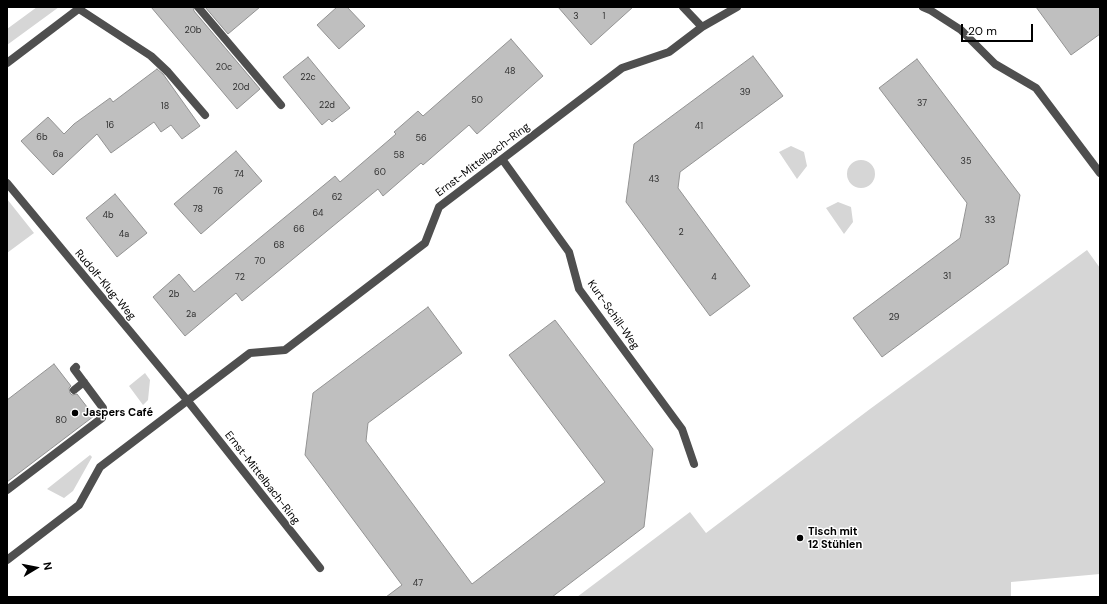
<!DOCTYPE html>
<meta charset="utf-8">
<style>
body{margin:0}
#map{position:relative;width:1107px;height:604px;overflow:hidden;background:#fff;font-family:"DM Sans",sans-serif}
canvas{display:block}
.frame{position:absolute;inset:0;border:8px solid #000;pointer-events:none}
.north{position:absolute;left:16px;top:548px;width:40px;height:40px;-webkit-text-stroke:3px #fff;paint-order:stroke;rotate:80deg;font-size:11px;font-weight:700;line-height:16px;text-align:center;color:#000}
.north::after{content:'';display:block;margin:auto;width:14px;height:18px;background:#000;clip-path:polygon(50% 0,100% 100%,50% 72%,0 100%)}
.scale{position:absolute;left:961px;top:24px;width:72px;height:18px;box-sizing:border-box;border:2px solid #000;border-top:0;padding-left:5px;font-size:12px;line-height:14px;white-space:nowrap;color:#000;-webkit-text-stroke:3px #fff;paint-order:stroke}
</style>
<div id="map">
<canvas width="1107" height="604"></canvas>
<div class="frame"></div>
<div class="north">N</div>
<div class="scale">20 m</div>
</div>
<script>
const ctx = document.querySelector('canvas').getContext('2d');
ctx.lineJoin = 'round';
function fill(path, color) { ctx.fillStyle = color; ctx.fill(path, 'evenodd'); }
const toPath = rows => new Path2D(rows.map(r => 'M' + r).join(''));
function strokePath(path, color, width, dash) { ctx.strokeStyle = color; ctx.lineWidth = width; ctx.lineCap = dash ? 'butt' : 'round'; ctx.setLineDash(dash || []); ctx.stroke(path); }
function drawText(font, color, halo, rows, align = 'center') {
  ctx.font = font + ' "DM Sans",sans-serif'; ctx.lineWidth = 3; ctx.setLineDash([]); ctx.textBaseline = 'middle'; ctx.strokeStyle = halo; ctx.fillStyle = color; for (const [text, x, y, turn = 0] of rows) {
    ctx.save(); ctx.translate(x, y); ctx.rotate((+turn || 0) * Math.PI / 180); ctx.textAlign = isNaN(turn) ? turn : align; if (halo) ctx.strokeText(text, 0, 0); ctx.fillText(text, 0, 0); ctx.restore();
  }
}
fill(toPath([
 [37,7,59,7,7,45,7,29],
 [791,146,804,152,807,166,797,179,779,152],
 '847 174a14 14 0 1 1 28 0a14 14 0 1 1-28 0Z',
 [7,199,34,233,7,253],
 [838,202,851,207,853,222,844,234,826,208],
 [1087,250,1100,268,1100,574,1011,582,1011,597,577,597,690,512,706,533,870,409],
 [145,373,150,380,148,400,143,405,129,386],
 [90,455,92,457,73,491,64,498,47,489]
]), '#d6d6d6');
const building = toPath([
 [151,7,193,7,194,11,260,89,237,109,151,7],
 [205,7,260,7,228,34,205,7],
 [337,7,347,7,365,26,339,49,317,25,337,7],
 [558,7,633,7,591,45,558,7],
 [1036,7,1100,7,1100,34,1071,55,1036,7],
 [511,39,543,76,477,134,469,125,423,165,421,163,383,196,378,189,242,301,236,293,185,336,153,297,179,274,194,292,335,176,340,182,396,134,394,132,418,111,423,116,511,39],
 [753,56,783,96,680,172,678,188,750,286,710,316,626,202,634,144,753,56],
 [308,57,350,108,332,122,329,119,322,125,283,77,308,57],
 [917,59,1020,195,1008,264,882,357,853,318,960,238,967,203,879,88,917,59],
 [157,69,163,74,200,126,182,139,171,125,161,132,154,122,111,153,97,134,53,175,21,141,48,117,64,134,74,124,110,98,113,102,157,69],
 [236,151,262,181,201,234,174,204,236,151],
 [115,194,147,233,117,257,86,218,115,194],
 [428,307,462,353,368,423,366,441,472,584,605,482,509,355,555,320,653,449,644,527,552,597,386,597,402,585,305,455,313,393,428,307],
 [54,364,71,386,69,388,70,393,72,395,77,394,94,416,7,482,7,400,54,364]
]);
fill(building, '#bfbfbf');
strokePath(building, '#939393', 1);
strokePath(toPath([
 [198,7,281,105],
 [79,9,151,56,168,72,205,115]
]), '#4f4f4f', 8);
strokePath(toPath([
 [683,7,702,27],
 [923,7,930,10,961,30,995,64,1036,88,1100,173],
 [7,63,81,7],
 [502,159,569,252,579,289,682,429,694,464],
 [7,183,187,400,320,568],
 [74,390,84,382],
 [7,490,102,418,103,408,74,369,76,367],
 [7,560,79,505,100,467,250,353,285,350,425,243,439,207,622,68,669,52,702,27,737,7]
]), '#4f4f4f', 8);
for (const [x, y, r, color] of [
 [75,413,4,"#000"],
 [800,538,4,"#000"]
]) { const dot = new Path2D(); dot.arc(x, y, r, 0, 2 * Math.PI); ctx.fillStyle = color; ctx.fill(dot); strokePath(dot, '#fff', 1.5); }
drawText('9px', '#303030', null, [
 ["3",576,17],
 ["1",604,17],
 ["20b",193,31],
 ["20c",224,68],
 ["48",510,72],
 ["22c",308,78],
 ["20d",241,88],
 ["39",745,93],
 ["50",477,101],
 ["37",922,104],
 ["22d",327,106],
 ["18",165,107],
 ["16",110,126],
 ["41",699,127],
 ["6b",42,138],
 ["56",421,139],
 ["6a",58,155],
 ["58",399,156],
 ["35",966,162],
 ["60",380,173],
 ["74",239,175],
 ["43",654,180],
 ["76",218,192],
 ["62",337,198],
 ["78",198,210],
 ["64",318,214],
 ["4b",108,216],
 ["33",990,221],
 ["66",299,230],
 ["2",681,233],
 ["4a",124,235],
 ["68",279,246],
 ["70",260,262],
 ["31",947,277],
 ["72",240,278],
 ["4",714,278],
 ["2b",174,295],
 ["2a",191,315],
 ["29",894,318],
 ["80",61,421],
 ["47",418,584]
]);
drawText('11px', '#000', '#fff', [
 ["Ernst-Mittelbach-Ring",483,160,-37],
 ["Rudolf-Klug-Weg",105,285,50],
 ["Kurt-Schill-Weg",613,315,55],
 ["Ernst-Mittelbach-Ring",262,478,52]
]);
drawText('bold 11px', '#000', '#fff', [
 ["Jaspers Café",83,413],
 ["Tisch mit",808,532],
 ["12 Stühlen",808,545]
], 'left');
</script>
